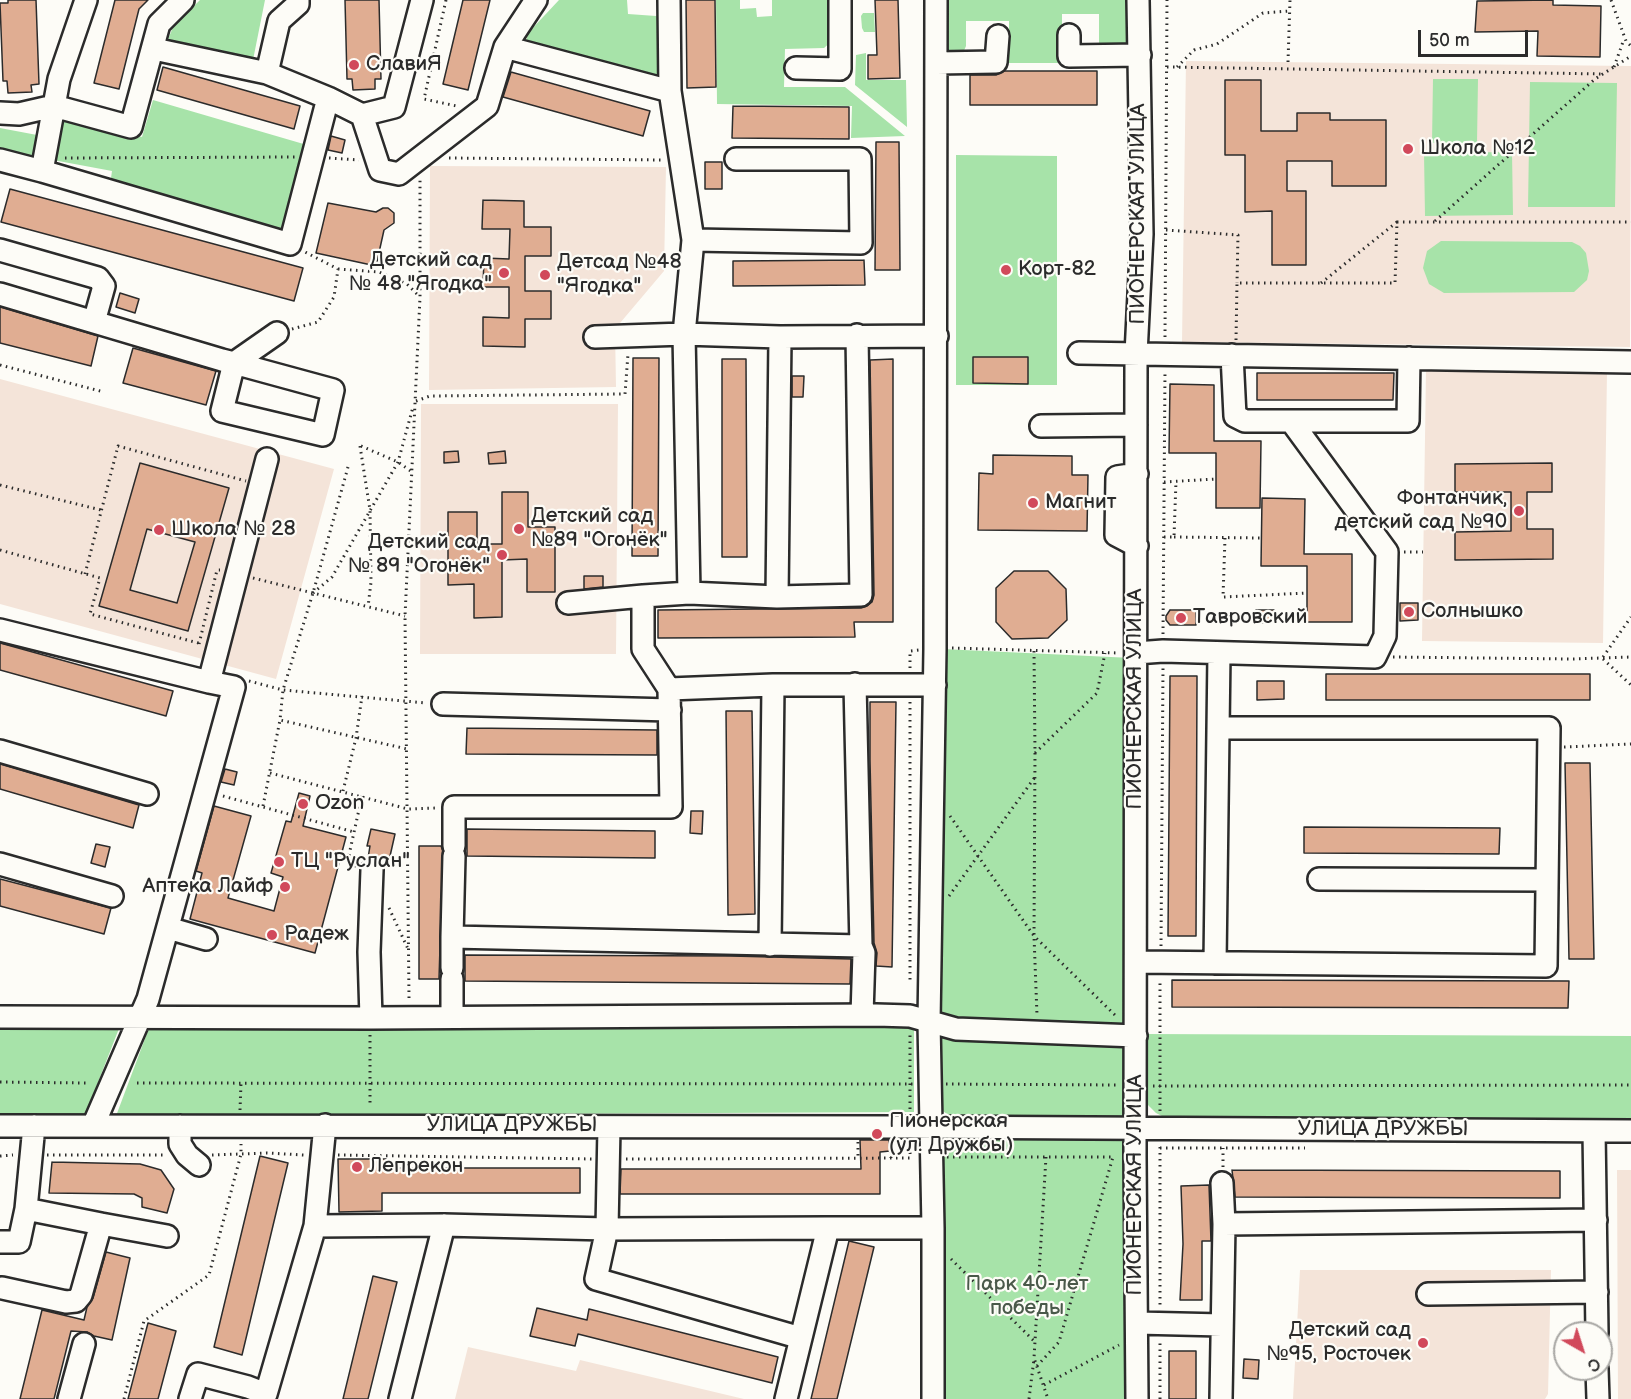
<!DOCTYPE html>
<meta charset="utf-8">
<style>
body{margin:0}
#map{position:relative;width:1631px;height:1399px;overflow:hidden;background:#fdfcf7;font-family:"Balsamiq Sans",sans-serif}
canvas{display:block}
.north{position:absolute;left:1553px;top:1321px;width:60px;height:60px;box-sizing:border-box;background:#fdfcf7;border:2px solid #a9a8a5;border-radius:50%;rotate:141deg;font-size:16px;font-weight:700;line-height:24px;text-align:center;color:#2b2b2b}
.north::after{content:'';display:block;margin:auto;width:21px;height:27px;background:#d1495b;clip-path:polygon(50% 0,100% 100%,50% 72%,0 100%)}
.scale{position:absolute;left:1418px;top:30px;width:110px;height:27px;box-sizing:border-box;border:3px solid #2b2b2b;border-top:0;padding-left:8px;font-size:18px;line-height:21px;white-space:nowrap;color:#2b2b2b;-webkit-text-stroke:4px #fdfcf7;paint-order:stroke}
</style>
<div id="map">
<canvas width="1631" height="1399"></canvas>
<div class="north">С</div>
<div class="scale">50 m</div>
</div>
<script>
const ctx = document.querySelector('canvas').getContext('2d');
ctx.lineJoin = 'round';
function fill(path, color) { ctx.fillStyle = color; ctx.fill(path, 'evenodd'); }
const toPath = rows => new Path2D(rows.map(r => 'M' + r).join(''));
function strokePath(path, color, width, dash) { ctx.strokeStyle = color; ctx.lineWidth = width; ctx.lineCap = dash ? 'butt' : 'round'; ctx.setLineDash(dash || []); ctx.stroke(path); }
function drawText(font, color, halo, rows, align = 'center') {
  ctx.font = font + ' "Balsamiq Sans",sans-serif'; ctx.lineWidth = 4.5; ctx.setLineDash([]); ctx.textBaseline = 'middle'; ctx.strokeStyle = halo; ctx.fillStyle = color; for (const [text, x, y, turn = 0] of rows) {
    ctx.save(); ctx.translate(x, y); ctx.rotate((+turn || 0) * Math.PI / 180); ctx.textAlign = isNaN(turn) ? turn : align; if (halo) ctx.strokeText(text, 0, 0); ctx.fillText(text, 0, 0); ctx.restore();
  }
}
fill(toPath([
 [1186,61,1631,66,1630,347,1182,342],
 [430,166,666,167,664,271,615,329,616,387,429,390],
 [1426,370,1607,372,1603,643,1422,641],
 [0,379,334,469,276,679,0,604],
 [421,404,618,404,616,654,420,654],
 [1617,1170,1631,1170,1631,1399,1618,1399],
 [1300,1270,1551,1270,1548,1394,1545,1399,1293,1399],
 [468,1347,576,1371,580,1360,744,1399,455,1399]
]), '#f4e4d9');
fill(toPath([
 [200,0,265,0,253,60,167,42,173,27],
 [559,0,627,0,628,14,656,16,664,20,661,79,525,45,528,33],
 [716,0,740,0,740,9,756,8,757,17,772,16,772,0,836,0,834,39,824,48,785,49,784,87,845,87,905,136,851,138,852,106,717,104],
 [941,0,1129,0,1130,47,1099,48,1099,14,1062,14,1062,63,1009,63,1009,21,966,21,966,46,963,53,949,54,944,48],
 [863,13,874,13,875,32,864,32,862,28,861,16],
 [866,53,866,80,906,80,907,127,855,85,856,55],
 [1433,79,1478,79,1477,143,1432,143],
 [1530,82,1617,83,1615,207,1528,207],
 [153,100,307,145,284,232,110,185,112,171,53,160,61,120,68,117,142,137],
 [0,128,37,135,42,138,38,163,0,159],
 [1512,152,1513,215,1425,216,1424,153],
 [956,155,1057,156,1057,385,956,385],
 [1441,241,1572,242,1580,246,1586,253,1589,271,1587,280,1574,292,1444,293,1429,284,1423,268,1427,251],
 [942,649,1132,658,1125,1120,954,1119,940,1109],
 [0,1025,120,1026,84,1118,0,1117],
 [914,1025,914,1112,116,1116,149,1028],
 [1144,1034,1631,1036,1631,1121,1166,1118,1156,1113,1147,1104,1143,1090],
 [1128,1135,1127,1399,940,1399,940,1152,943,1142,949,1136]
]), '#a7e3a9');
const building = toPath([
 [8,0,36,0,39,84,31,85,32,92,8,93,7,81,3,81,0,3,8,3,8,0],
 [115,0,148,0,139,9,119,89,94,83,115,0],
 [345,0,379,0,381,79,375,79,375,89,353,90,352,79,347,79,345,0],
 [463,0,490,0,468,90,443,84,463,0],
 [686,0,715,0,716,87,687,88,686,0],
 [875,0,898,0,900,78,868,79,868,55,877,55,875,0],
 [1553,0,1553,5,1601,6,1600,57,1537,56,1538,31,1475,32,1477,1,1553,0],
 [163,67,300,106,294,129,157,90,163,67],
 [1004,71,1097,71,1097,105,970,105,970,75,996,75,1004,71],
 [511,72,650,111,643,136,503,97,511,72],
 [1225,80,1261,80,1261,131,1297,131,1297,113,1330,113,1330,120,1386,120,1386,186,1332,186,1332,161,1287,161,1287,191,1306,191,1306,265,1272,265,1272,211,1245,212,1245,155,1225,155,1225,80],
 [733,106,849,107,849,139,732,138,733,106],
 [331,136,345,140,342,153,328,150,331,136],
 [876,142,899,142,900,270,875,270,876,142],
 [705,162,722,162,722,189,705,189,705,162],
 [10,189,303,268,294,301,1,222,10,189],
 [483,200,524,201,524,227,551,227,551,256,525,256,525,291,551,291,551,319,525,319,525,347,483,346,483,317,509,318,509,287,483,287,484,258,509,259,510,229,482,229,483,200],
 [328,203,376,212,383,208,388,208,394,213,394,223,384,230,376,266,316,253,328,203],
 [864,260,865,285,733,286,733,261,864,260],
 [120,293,139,299,135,313,116,307,120,293],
 [0,307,98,336,91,366,0,343,0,307],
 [133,348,216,371,206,405,123,383,133,348],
 [973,357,1028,357,1028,384,973,383,973,357],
 [633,358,659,358,658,556,632,556,633,358],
 [722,359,746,359,747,557,722,557,722,359],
 [893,359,893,622,854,622,855,637,658,638,658,610,861,608,867,606,872,602,874,595,870,360,893,359],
 [1257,373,1394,373,1393,400,1257,400,1257,373],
 [792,376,804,376,803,397,792,397,792,376],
 [1170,384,1214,385,1214,441,1261,441,1260,508,1216,508,1216,453,1169,453,1170,384],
 [458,451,459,462,444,463,444,452,458,451],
 [505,451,506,463,489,464,488,453,505,451],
 [993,455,1072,456,1072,475,1088,475,1087,531,978,530,979,473,993,474,993,455],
 [140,463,229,488,188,631,99,606,140,463],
 [147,529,195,542,177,603,130,590,147,529],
 [1552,463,1552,492,1527,492,1527,529,1553,529,1553,559,1455,560,1455,532,1511,531,1511,492,1455,492,1455,464,1552,463],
 [502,492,528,492,528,527,555,527,555,592,527,592,527,559,502,560,502,617,474,618,474,584,448,585,448,512,477,512,477,544,502,544,502,492],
 [1262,498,1305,499,1304,554,1352,554,1352,622,1307,622,1307,566,1261,566,1262,498],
 [1014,571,1048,571,1066,589,1067,620,1048,638,1012,639,996,622,996,588,1014,571],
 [584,576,603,576,603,587,584,589,584,576],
 [1400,603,1418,603,1418,620,1400,621,1400,603],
 [1170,610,1196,610,1196,625,1170,625,1166,620,1166,616,1170,610],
 [1256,610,1274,610,1275,622,1256,623,1256,610],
 [0,643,173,691,166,716,0,670,0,643],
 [1326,674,1590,674,1590,700,1326,700,1326,674],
 [1170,676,1197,676,1196,936,1168,936,1170,676],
 [1257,681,1284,681,1284,699,1257,700,1257,681],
 [870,702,896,702,892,967,876,966,877,953,874,943,870,760,870,702],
 [726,711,752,711,755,914,728,915,726,711],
 [467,728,657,730,657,755,466,754,467,728],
 [1565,763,1590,763,1594,959,1569,959,1565,763],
 [0,764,139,805,133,828,0,789,0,764],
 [225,769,237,772,234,785,221,782,225,769],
 [299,793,310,796,303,826,346,837,315,953,190,919,202,873,196,871,214,806,251,816,228,898,274,911,283,877,271,873,286,821,291,822,299,793],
 [691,811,703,811,702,834,690,833,691,811],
 [1304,827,1500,828,1499,854,1304,853,1304,827],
 [371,829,395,834,388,865,383,864,378,859,368,858,370,846,367,846,371,829],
 [467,829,655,831,655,858,467,856,467,829],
 [96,844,110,847,105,867,91,863,96,844],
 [419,846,441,846,443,851,439,979,419,979,419,846],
 [0,879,111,908,104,934,0,906,0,879],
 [465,955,731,956,851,959,850,984,465,981,465,955],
 [1172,980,1569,981,1568,1008,1172,1007,1172,980],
 [860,1140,889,1140,890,1151,880,1152,880,1194,620,1194,621,1169,861,1169,860,1140],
 [260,1156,288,1163,242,1355,214,1347,260,1156],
 [338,1159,386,1159,386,1168,580,1168,580,1193,382,1193,382,1211,339,1212,338,1159],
 [52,1162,140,1164,161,1170,174,1189,167,1213,142,1207,142,1198,134,1194,49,1193,52,1162],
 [1232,1170,1560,1171,1560,1198,1235,1197,1232,1170],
 [1209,1185,1211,1241,1202,1241,1202,1300,1180,1300,1183,1244,1181,1186,1209,1185],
 [849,1241,874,1247,837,1399,811,1399,849,1241],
 [106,1252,130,1258,112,1340,94,1336,87,1332,71,1331,54,1399,20,1399,42,1310,84,1320,87,1307,93,1298,106,1252],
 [373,1276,397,1282,368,1399,343,1399,373,1276],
 [537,1308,587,1320,589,1309,778,1357,772,1383,578,1334,575,1346,530,1336,537,1308],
 [148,1323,176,1331,158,1399,128,1399,148,1323],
 [1169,1351,1196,1351,1196,1399,1169,1399,1169,1351],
 [1244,1359,1259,1360,1258,1379,1243,1378,1244,1359]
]);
fill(building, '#e0ad92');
strokePath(building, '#2b2b2b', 1.5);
const minor = toPath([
 [86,0,59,79,42,171,290,244,328,98],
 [536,0,505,47,670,91],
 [669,0,670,91,693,240,684,334,689,593],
 [1069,35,1069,56,1140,55],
 [154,49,267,73,328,98,362,115,394,107,422,0],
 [937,63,996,62,998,36],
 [796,68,840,69,840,0],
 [267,73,279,21,298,4,298,0],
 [0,113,19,114,54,106,131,127,159,24,183,0],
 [362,115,380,170,399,174,487,106,505,47],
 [0,160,42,171],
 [693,240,861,243,860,159,736,159],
 [0,250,98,278,104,286,94,322],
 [0,294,222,360,234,363,333,390,323,435,222,411,234,363,277,333],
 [595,337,684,334,780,337,937,336],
 [1079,353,1631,362],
 [1232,355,1235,416,1245,421,1408,421,1409,358],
 [1041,426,1136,425],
 [1137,474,1117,477,1116,535,1137,546],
 [777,597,780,337],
 [568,603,643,596],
 [0,630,209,682],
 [1136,653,1163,651,1375,657,1385,636,1387,552,1291,421],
 [855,684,861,946,864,953,862,1015],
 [669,689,773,685,935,685],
 [443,704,670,710],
 [0,751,147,794],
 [454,846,454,807,671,807,669,689,643,649,643,596,689,593,777,597,861,595,857,335],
 [0,864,112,896],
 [1319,879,1547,880],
 [168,928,206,939],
 [452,937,454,856],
 [770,945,773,685],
 [1136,962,1546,966,1549,728,1218,728],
 [1215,963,1219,653],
 [452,968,452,937,861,946],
 [452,979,452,1017],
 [0,1017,371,1018,876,1015,910,1016,956,1029,1136,1036],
 [371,1018,369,952,372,870],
 [0,1126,910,1127,1631,1131],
 [93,1126,148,999,234,687,209,682,267,459],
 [180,1126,180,1144,187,1155,199,1165],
 [609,1127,607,1229,596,1279,801,1338],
 [1594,1131,1597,1333],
 [1222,1183,1224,1224],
 [26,1209,101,1224],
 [315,1226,444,1225,607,1229,828,1228,786,1399],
 [828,1228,933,1228],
 [0,1242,19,1242,26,1209,34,1126],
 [2,1288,66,1302,76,1301,81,1295,101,1224,167,1236],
 [1428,1294,1597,1292],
 [1137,1323,1222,1325],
 [1597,1369,1598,1399],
 [69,1399,84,1344],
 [190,1399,198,1374,248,1387,266,1394,315,1226,325,1125],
 [400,1399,444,1225],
 [933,1399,933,1228,929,1022,935,649,936,0],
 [1137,1399,1135,1157,1136,354,1142,234,1138,0],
 [1221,1399,1224,1224,1596,1220]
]);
strokePath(minor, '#2b2b2b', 26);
strokePath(toPath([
 [446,0,424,99,457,106],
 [1611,0,1626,41,1631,46],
 [1288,62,1290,0],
 [1167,67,1604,74],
 [1177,67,1194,50,1217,44,1263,13,1289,11],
 [1614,67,1624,39],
 [65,158,296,157],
 [329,158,359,160],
 [449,158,665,160],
 [1435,221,1595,79,1631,56],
 [1166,230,1238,235,1237,283],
 [338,269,379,272,407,284,420,297],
 [1321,283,1397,222],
 [292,329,318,322,334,297,338,269,305,252],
 [1165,337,1167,0],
 [1236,340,1237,283,1395,283,1397,222,1631,222],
 [0,365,104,392],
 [416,401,430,396,625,394,628,354],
 [360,446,370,510,371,582,368,607],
 [361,446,398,462,412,472],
 [348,467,313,593,283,690,280,720,407,749],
 [1164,482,1216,479],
 [0,485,101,510],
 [1164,537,1174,537,1176,481],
 [1174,537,1261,538],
 [1225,538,1223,597,1307,593],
 [0,550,100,578,90,614,202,644],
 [1404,552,1423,552],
 [85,574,118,446,246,481],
 [253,578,405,616],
 [313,593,332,577,398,462,413,407],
 [1163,634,1165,371],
 [199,644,217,570,220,570],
 [952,648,1119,653],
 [1034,651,1035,753,1034,936,1037,1015],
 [1393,657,1571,659,1631,657],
 [1603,657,1631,617],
 [1603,659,1631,685],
 [910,668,910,651,919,650],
 [249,681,283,690,426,703],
 [910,702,910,983],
 [1564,747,1631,744],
 [1035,753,1097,693,1105,653],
 [270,773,408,809,437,808],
 [343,791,356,738,362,696],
 [223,796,354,832],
 [263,806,280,720],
 [950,816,1034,936,1118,1018],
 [356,866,347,864,362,796],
 [949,896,1035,777],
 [389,908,409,951],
 [1161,946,1163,668],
 [409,998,405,616,420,297,420,178],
 [370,1035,370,1107],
 [0,1082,86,1083],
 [137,1083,915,1084],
 [946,1084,1119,1085],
 [1153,1086,1631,1085],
 [910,1109,910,1035],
 [240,1110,241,1083],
 [1160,1111,1160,980],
 [858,1142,858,1158],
 [890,1145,891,1158],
 [1160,1147,1160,1308],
 [1160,1148,1305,1148],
 [47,1155,166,1155],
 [212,1155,267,1153,304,1155],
 [338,1155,592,1159],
 [0,1156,13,1155],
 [947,1157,1112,1157],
 [1046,1157,1034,1358,1048,1399],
 [626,1159,910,1158,910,1143],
 [1223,1167,1223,1148],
 [951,1259,1034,1341],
 [1037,1366,1059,1342,1113,1157],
 [1044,1385,1119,1345],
 [124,1399,144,1321,209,1275,241,1154,241,1144],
 [1029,1399,1034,1359],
 [1160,1399,1160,1339]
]), '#2b2b2b', 3, [1.5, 4.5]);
strokePath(minor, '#fdfcf7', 21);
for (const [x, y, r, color] of [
 [354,65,6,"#d1495b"],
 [1408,149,6,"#d1495b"],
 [1006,270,6,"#d1495b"],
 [504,273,6,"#d1495b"],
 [545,275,6,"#d1495b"],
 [1033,503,6,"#d1495b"],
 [1519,511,6,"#d1495b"],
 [519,529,6,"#d1495b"],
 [159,530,6,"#d1495b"],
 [502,555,6,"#d1495b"],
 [1409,612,6,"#d1495b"],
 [1181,618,6,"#d1495b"],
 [303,804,6,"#d1495b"],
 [279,862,6,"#d1495b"],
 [285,887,6,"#d1495b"],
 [272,935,6,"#d1495b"],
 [877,1134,6,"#d1495b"],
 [357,1167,6,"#d1495b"],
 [1423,1343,6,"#d1495b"]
]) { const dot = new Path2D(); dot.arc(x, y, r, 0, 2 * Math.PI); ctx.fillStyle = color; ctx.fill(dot); strokePath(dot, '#fdfcf7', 2); }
drawText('21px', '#2b2b2b', '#fdfcf7', [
 ["СлавиЯ",366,65],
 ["Школа №12",1420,149],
 ["Детский сад",492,261,"right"],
 ["№ 48 \"Ягодка\"",492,285,"right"],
 ["Детсад №48",557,263],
 ["\"Ягодка\"",557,287],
 ["Корт-82",1018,270],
 ["Фонтанчик,",1507,499,"right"],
 ["детский сад №90",1507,523,"right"],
 ["Магнит",1045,503],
 ["Детский сад",531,517],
 ["№89 \"Огонёк\"",531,541],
 ["Школа № 28",171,530],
 ["Детский сад",490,543,"right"],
 ["№ 89 \"Огонёк\"",490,567,"right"],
 ["Солнышко",1421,612],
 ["Тавровский",1193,618],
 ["Ozon",315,804],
 ["ТЦ \"Руслан\"",291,862],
 ["Аптека Лайф",273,887,"right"],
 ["Радеж",284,935],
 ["Пионерская",889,1122],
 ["(ул. Дружбы)",889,1146],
 ["Лепрекон",369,1167],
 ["Детский сад",1411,1331,"right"],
 ["№95, Росточек",1411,1355,"right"]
], 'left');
drawText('21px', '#2b2b2b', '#fdfcf7', [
 ["ПИОНЕРСКАЯ УЛИЦА",1139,214,-90],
 ["ПИОНЕРСКАЯ УЛИЦА",1136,699,-90],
 ["УЛИЦА ДРУЖБЫ",512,1126],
 ["УЛИЦА ДРУЖБЫ",1383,1130],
 ["ПИОНЕРСКАЯ УЛИЦА",1136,1185,-90]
]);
drawText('21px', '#4a594a', '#fdfcf7', [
 ["Парк 40-лет",1027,1285],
 ["победы",1027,1309]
]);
</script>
